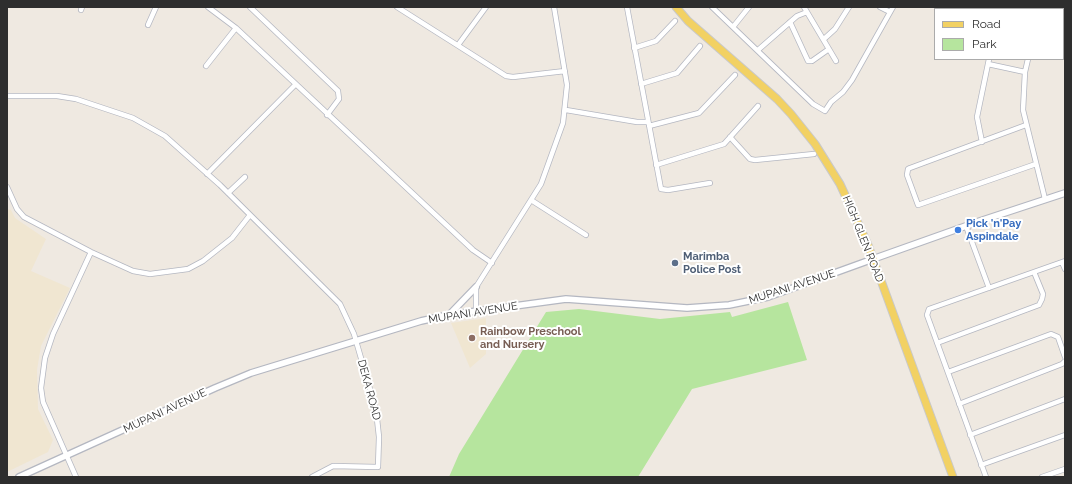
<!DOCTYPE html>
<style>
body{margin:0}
#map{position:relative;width:1072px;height:484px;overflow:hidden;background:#efe9e1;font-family:Raleway,sans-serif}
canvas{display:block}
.frame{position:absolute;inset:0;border:8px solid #2e2e2e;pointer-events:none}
.legend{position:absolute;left:934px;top:8px;width:130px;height:52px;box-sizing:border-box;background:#fff;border:1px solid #ababab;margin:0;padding:5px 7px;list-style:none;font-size:12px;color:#2e2e2e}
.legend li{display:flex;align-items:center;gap:8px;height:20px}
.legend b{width:20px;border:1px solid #ababab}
</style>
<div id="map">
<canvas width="1072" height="484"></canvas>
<div class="frame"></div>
<ul class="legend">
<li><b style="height:5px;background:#f2d163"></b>Road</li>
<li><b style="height:11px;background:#b6e59e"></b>Park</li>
</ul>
</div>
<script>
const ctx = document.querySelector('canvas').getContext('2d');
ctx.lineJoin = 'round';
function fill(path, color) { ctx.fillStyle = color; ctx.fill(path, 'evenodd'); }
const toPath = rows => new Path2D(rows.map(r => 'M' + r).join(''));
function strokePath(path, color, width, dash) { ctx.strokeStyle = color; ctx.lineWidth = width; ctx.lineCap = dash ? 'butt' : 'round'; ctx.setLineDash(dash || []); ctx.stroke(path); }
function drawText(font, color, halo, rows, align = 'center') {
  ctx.font = font + ' Raleway,sans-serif'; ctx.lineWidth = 4; ctx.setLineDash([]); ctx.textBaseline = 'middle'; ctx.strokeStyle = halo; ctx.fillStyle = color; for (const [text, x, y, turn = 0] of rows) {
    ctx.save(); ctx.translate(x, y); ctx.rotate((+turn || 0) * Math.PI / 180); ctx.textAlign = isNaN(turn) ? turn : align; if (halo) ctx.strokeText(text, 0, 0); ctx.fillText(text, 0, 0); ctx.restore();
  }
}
fill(toPath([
 [7,209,11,210,15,218,46,239,31,271,70,288,41,346,37,370,38,409,53,440,48,452,7,472],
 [486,318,486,354,470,368,451,323]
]), '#f0e6d1');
fill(toPath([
 [788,302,807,360,692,389,638,477,449,477,459,454,546,312,579,309,660,319,730,312,732,317]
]), '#b6e59e');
const minor = toPath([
 [208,7,236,28,473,250,492,263],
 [250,7,338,91,339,99,327,115],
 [397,7,506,76,513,77,565,71],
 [627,7,661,189,668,190,710,183],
 [712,7,813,104,825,111,831,102,843,92,852,80,893,7],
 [804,7,836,61],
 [880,7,890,12],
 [946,7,947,9],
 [1000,9,1000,7],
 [1042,9,1042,7],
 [81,10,82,7],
 [1063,15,1065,16],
 [790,22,808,61,812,61,829,49],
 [148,25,156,7],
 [733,27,749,7],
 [824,39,835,29,849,7],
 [458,45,486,7],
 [634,48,656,41,675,21],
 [758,50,797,16,807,12],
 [1028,59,1025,72,1023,110,1045,199],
 [988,64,1025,72],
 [206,66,236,28],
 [641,84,677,73,700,46],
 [7,96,57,96,76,99,133,118,165,136,220,185,340,304,354,334,376,410,379,437,378,467,333,466,312,477],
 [566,110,637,122,648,122],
 [1026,125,910,168,908,169,907,175,918,205,1036,164],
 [649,126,699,113,735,75],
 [730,137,750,159,755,160,814,154],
 [982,142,977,117,989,59],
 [656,165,724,144,758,106],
 [207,174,295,85],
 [7,187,17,209,24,217,91,252,133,271,150,274,188,269,203,261,232,238,250,215],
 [228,193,245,177],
 [531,200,586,235],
 [966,226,989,288],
 [1062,262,1065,269],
 [476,310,476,287,541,184,563,123,567,85,554,7],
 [937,343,1039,305,1042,299,1043,294,1034,272],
 [948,372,1051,334,1058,337,1065,357],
 [959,404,1062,364,1065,361],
 [970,435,1065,399],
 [981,465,1065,435],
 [76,477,43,402,41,388,45,358,53,334,91,252],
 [986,477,927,315,929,309,1065,261],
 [1042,477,1065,469]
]);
const tertiary = toPath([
 [449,315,476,287],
 [19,477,215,388,251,373,421,321,448,315,566,299,687,308,729,305,768,297,873,259]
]);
const secondary = toPath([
 [873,259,980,221,1065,193]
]);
const primary = toPath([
 [676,7,688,21,777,99,791,114,815,144,840,184,868,245,953,477]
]);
strokePath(minor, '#b4b7c1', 6);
strokePath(tertiary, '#b4b7c1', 8);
strokePath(secondary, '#b4b7c1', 8);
strokePath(primary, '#c9c9c9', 9);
strokePath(minor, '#fff', 4.5);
strokePath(tertiary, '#fff', 5.5);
strokePath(secondary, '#fff', 6);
strokePath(primary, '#f2d163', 7);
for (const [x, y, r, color] of [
 [958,230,4,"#3f7fe0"],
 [675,263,4,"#5c6f8a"],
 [472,338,4,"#8d6e63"]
]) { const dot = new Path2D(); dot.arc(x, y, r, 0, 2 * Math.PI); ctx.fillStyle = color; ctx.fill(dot); strokePath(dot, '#fff', 1.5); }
drawText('bold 11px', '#366cbe', '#fff', [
 ["Pick 'n'Pay",966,224],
 ["Aspindale",966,237]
], 'left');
drawText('11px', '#2e2e2e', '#fff', [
 ["HIGH GLEN ROAD",863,239,68],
 ["MUPANI AVENUE",792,287,-18],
 ["MUPANI AVENUE",473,313,-9],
 ["DEKA ROAD",369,390,75],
 ["MUPANI AVENUE",165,411,-25]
]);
drawText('bold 11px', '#4e5e75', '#fff', [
 ["Marimba",683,257],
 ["Police Post",683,270]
], 'left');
drawText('bold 11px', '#785e54', '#fff', [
 ["Rainbow Preschool",480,332],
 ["and Nursery",480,345]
], 'left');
</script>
